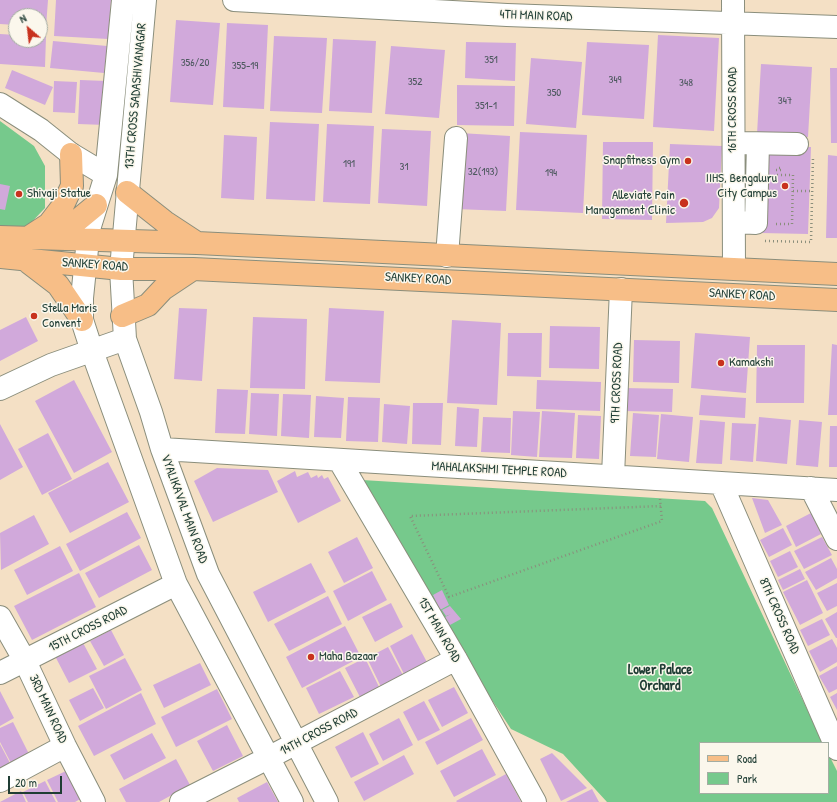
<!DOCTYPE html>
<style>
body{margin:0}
#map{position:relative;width:837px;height:802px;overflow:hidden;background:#f4e0c5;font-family:"Patrick Hand",sans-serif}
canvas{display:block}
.legend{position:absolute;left:699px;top:742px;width:130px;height:52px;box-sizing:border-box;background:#fbf7ec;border:1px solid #a3ada2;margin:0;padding:5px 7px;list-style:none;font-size:12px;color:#1f3d34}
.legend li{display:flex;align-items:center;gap:8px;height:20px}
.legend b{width:20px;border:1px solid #a3ada2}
.north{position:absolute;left:8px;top:8px;width:40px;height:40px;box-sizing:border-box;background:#fbf7ec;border:1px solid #a3ada2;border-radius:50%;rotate:332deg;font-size:11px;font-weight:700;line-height:16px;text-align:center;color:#1f3d34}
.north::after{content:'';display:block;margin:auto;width:14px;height:18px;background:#c8321e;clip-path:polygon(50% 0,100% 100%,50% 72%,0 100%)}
.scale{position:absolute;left:8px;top:776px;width:54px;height:18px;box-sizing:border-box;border:2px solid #1f3d34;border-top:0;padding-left:5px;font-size:12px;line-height:14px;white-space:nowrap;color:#1f3d34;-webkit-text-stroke:3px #fbf7ec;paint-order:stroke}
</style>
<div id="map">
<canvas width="837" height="802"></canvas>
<ul class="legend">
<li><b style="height:5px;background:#f7be87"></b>Road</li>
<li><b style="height:11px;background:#76c98c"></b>Park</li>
</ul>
<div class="north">N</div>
<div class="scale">20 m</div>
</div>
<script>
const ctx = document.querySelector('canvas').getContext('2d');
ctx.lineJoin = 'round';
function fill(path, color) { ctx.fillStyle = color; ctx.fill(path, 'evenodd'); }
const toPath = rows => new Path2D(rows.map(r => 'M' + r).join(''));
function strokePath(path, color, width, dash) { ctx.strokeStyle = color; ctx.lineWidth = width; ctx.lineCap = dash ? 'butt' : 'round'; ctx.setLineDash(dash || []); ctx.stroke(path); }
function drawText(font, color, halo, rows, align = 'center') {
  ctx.font = font + ' "Patrick Hand",sans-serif'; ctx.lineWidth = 3; ctx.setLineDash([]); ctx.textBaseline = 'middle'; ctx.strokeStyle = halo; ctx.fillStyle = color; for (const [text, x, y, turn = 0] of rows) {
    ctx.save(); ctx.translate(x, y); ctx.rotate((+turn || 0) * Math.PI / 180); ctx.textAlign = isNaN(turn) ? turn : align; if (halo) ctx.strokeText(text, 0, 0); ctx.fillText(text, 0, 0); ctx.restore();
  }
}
fill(toPath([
 [0,121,34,146,45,166,45,208,26,228,0,228],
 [362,480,705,501,712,508,823,743,700,743,700,793,828,793,828,753,837,771,837,802,607,802,563,754,511,729,438,618]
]), '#76c98c');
fill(toPath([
 [0,0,48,0,46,27,40,27,40,16,16,16,16,25,0,24],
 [56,0,111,0,108,39,54,36],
 [176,20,220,23,213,105,170,102],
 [227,23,268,25,264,109,223,107],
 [0,34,16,35,16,40,40,40,40,37,46,37,45,67,0,64],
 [658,35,719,38,714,131,653,127],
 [274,36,327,38,322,113,270,111],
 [333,39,376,41,372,113,329,111],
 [53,41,107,46,104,73,50,68],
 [466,42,516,43,515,81,465,78],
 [587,42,649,45,644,119,582,115],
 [391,46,445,50,439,118,385,114],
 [531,58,582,62,576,128,526,124],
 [761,64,812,67,808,137,757,134],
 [830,68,837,68,837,143,831,143],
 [12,70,53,87,45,105,5,88],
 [80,80,107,81,105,125,78,124],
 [54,81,77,82,75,113,53,112],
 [457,85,515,86,514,126,457,125],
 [270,122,319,124,315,201,266,199],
 [327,124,374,126,370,204,323,202],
 [382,129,431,131,427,206,378,203],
 [520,132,587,135,583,213,516,210],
 [460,133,510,136,506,211,456,209],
 [224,135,257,137,254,200,221,198],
 [603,142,653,142,652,220,602,219],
 [670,144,722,146,719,208,712,218,703,222,666,223],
 [763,146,811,147,808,234,761,233],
 [828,155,837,156,837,238,826,238],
 [0,184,10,186,5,210,0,209],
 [179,308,207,309,202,381,174,379],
 [329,308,384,311,380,383,325,381],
 [26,317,38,341,0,361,0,330],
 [253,317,307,319,305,389,250,388],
 [452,320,501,323,497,405,447,403],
 [550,326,600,327,599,369,549,368],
 [508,333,542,333,541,377,507,376],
 [695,333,750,337,746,393,691,388],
 [634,340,680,341,679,383,633,382],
 [832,344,837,345,837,415,828,415],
 [757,345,805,345,804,403,756,403],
 [74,380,112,452,74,473,35,401],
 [537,380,601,382,600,411,536,409],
 [625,388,673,389,672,412,624,411],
 [217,389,248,390,245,434,215,433],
 [251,393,279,394,277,436,249,434],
 [283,394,311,395,309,438,281,436],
 [701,395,746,398,745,418,699,415],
 [316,396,344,398,341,438,314,437],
 [348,397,380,398,378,442,346,441],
 [413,403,443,403,441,445,412,444],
 [384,404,410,406,407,444,382,442],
 [457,407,479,409,477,447,455,446],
 [513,411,540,412,537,457,511,455],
 [542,411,575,413,572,458,539,457],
 [633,413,659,415,656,457,630,456],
 [661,414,693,417,689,462,657,459],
 [578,415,601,416,599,459,576,458],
 [483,417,511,418,510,453,481,452],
 [759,417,791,420,787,464,756,461],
 [700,420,725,422,722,464,696,463],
 [799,420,822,422,818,467,796,465],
 [732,423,756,424,753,462,730,460],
 [0,424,23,467,0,480],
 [830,426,837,426,837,467,829,467],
 [48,433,72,479,42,495,18,449],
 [108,462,129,502,70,533,48,493],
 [217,468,268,470,278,492,213,522,194,481],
 [295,471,297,477,308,472,311,478,317,475,318,478,322,475,324,479,328,477,341,501,298,523,277,481],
 [752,498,768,500,782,525,765,533],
 [127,512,141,538,80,571,66,544],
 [811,513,821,534,796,547,786,526],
 [34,515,49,544,1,570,0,533],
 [783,528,792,545,769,557,760,540],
 [357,537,373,568,344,583,328,552],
 [822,537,832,555,804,569,794,551],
 [139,545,152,570,99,598,85,573],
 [60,546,73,571,27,595,14,570],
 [790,551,798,567,778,577,770,561],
 [831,558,837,569,837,578,816,590,805,572],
 [311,563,326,592,268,622,253,592],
 [800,569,805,579,783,590,778,580],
 [372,571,387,600,348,621,333,591],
 [79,573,96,607,32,640,14,606],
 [807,580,823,613,800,625,783,592],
 [837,583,837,606,827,611,817,593],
 [442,590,449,605,440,610,433,595],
 [328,596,342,624,289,651,274,624],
 [391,603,403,627,375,642,362,617],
 [450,606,461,619,450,625,445,617,451,614,446,616,442,610],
 [837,612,837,638,836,638,825,619],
 [822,619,830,635,808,646,800,630],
 [345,626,361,657,302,688,286,657],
 [111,630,124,655,104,666,90,641],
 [412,634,429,666,406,678,390,646],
 [832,639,837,648,837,662,820,672,809,651],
 [82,641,97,669,69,683,55,656],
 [388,647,404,677,382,689,367,658],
 [125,658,142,690,106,709,89,676],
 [365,658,381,691,362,701,345,668],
 [200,663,211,685,164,708,153,685],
 [837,666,837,689,829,693,819,676],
 [340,671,354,697,319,714,306,688],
 [454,687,468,713,442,727,428,700],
 [93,688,104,708,80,721,69,700],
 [217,689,232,719,176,747,161,717],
 [0,691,14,718,0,726],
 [141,693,156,724,94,756,78,726],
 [837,693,837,710,830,697],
 [424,701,440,730,418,741,403,712],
 [399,718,413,745,383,761,369,734],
 [471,718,483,740,437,765,425,742],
 [13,722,29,754,11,763,0,742,0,728],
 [227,725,243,756,213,771,197,741],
 [363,732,379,764,351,778,335,747],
 [152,733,166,758,124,780,110,755],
 [0,744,11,765,0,771],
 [482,749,496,775,454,797,440,771],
 [552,753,587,788,561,801,540,759],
 [404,755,414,774,364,801,354,782],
 [176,759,190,785,159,802,126,802,119,789],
 [68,770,82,798,75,802,58,802,47,780],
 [506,774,521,802,457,802,456,801],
 [45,781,56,802,28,802,23,792],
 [267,782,278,802,239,802,237,798],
 [592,789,599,802,566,802],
 [21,791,26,802,0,802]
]), '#d1a9db');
const minor = toPath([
 [123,0,106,175,90,226,88,239,82,298,82,320,92,351,176,584,292,802],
 [145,0,121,269,125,339,151,412,162,449,208,574,327,802],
 [234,0,507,15,837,27],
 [733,0,734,268],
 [0,104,41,130,71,154,106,175],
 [744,143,797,144],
 [734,222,756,223,758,144],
 [447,256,456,138],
 [0,389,51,365,125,339],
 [162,449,837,490],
 [339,460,456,659,535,802],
 [613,476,621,289],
 [721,483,837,749],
 [811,488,837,539],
 [0,617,25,661,65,746,94,802],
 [0,673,176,584],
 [0,781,65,746],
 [181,802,268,758,456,659]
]);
const major = toPath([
 [127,192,165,222,197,243],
 [0,237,197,243,837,274],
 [29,237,49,224,62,207,72,186,71,154],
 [56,238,96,205],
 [0,257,121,269,193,269,837,300],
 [24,259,58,285,82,320],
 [122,316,148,305,163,289,193,269]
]);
strokePath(minor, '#8a8e7c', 24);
strokePath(major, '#8a8e7c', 24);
strokePath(toPath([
 [776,170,781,170,781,168,777,168],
 [793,191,812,191],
 [776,224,792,224,793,175,776,175],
 [765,241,811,242,813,157],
 [660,499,662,521,449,597,410,516,661,506]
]), '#8a8e7c', 2.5, [1, 3]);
strokePath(minor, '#fff', 22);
strokePath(major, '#f7be87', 22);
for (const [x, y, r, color] of [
 [688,161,4,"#c8321e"],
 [785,186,4,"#c8321e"],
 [19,194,4,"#c8321e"],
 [684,203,5,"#c8321e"],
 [34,316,4,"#c8321e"],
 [721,363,4,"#c8321e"],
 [311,657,4,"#c8321e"]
]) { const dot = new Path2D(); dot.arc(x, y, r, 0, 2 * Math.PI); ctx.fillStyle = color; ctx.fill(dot); strokePath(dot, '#fbf7ec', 1.5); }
drawText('11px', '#4c585e', null, [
 ["351",491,60],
 ["356/20",195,63],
 ["355-19",245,66],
 ["349",615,80],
 ["352",415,82],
 ["348",686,83],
 ["350",554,93],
 ["347",785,101],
 ["351-1",486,106],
 ["191",349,164],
 ["31",404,167],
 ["32(193)",483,172],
 ["194",551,173]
]);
drawText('13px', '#1f3d34', '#fbf7ec', [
 ["4TH MAIN ROAD",536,16,2],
 ["13TH CROSS SADASHIVANAGAR",136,96,-85],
 ["16TH CROSS ROAD",733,110,-90],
 ["SANKEY ROAD",95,265,4],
 ["SANKEY ROAD",418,279,3],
 ["SANKEY ROAD",742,295,3],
 ["9TH CROSS ROAD",617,383,-88],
 ["MAHALAKSHMI TEMPLE ROAD",499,470,3],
 ["VYALIKAVAL MAIN ROAD",184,509,70],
 ["8TH CROSS ROAD",779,616,66],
 ["15TH CROSS ROAD",88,629,-27],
 ["1ST MAIN ROAD",439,630,60],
 ["3RD MAIN ROAD",48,709,65],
 ["14TH CROSS ROAD",319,732,-28]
]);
drawText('13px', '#1f3d34', '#fbf7ec', [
 ["Snapfitness Gym",680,161,"right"],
 ["IIHS, Bengaluru",777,179,"right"],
 ["City Campus",777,194,"right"],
 ["Shivaji Statue",27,194],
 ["Alleviate Pain",675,196,"right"],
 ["Management Clinic",675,211,"right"],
 ["Stella Maris",42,309],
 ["Convent",42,324],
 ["Kamakshi",729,363],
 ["Maha Bazaar",319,657]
], 'left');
drawText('bold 14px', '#1f3d34', '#fbf7ec', [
 ["Lower Palace",660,670],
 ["Orchard",660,686]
]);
</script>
